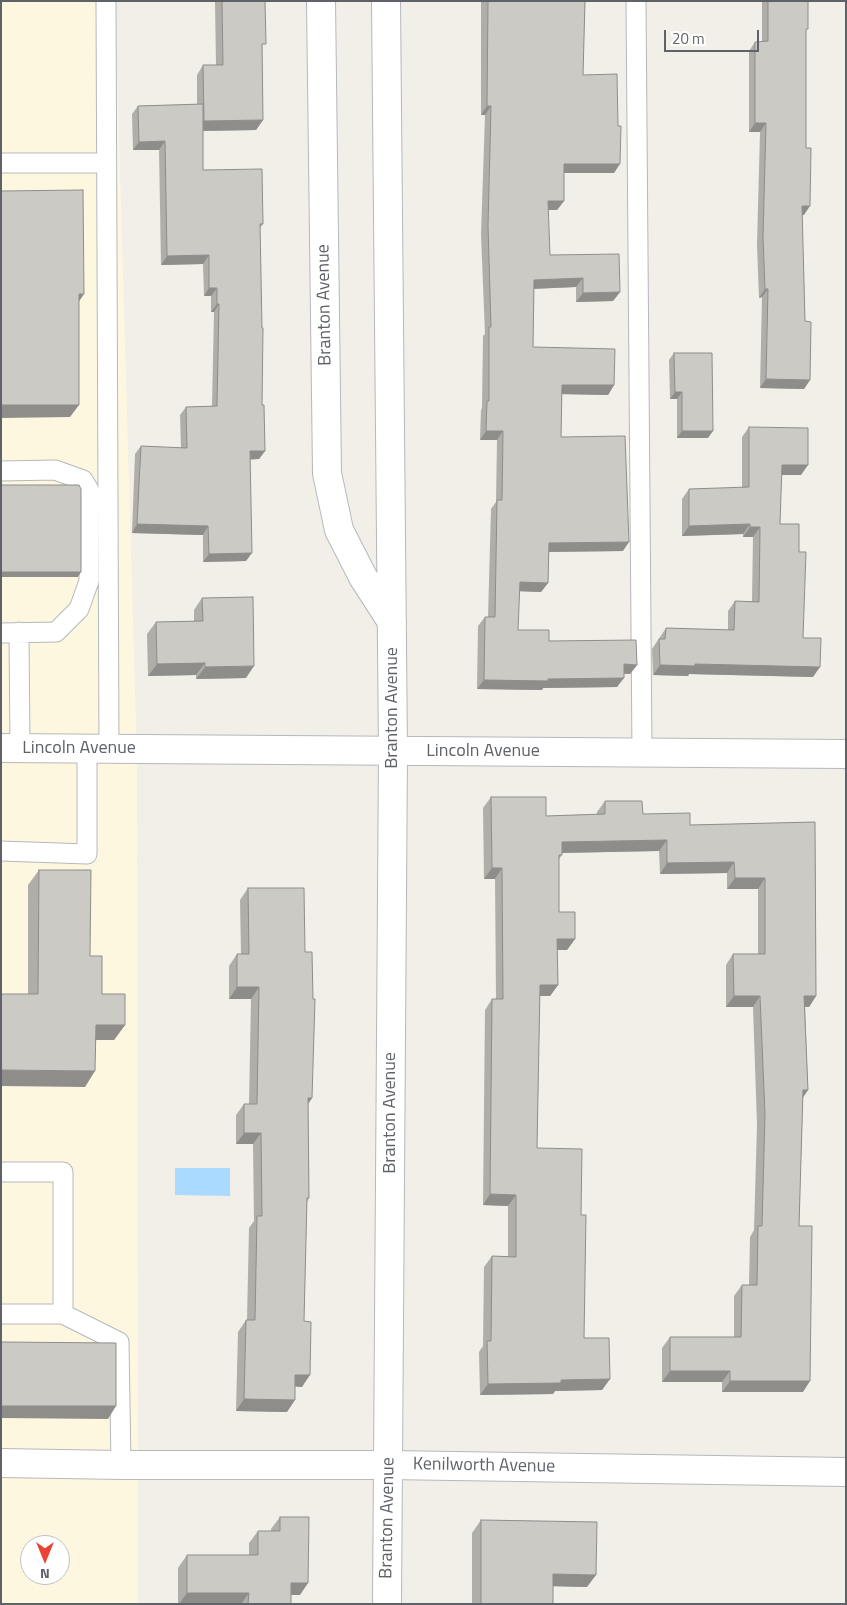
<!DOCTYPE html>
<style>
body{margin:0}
#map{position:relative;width:847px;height:1605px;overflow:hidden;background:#f1efe8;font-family:"Titillium Web",sans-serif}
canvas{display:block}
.frame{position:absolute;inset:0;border:2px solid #5f6368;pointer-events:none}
.north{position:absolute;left:20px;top:1535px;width:50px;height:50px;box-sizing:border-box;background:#fff;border:1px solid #bfc1c3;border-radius:50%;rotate:180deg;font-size:14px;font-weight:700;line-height:20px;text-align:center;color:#5f6368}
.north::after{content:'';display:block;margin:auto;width:18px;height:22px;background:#ea4335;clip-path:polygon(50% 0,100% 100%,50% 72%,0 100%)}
.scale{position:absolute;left:664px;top:30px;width:95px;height:22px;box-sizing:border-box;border:2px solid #5f6368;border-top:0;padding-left:6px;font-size:15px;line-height:18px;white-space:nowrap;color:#5f6368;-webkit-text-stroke:4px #fff;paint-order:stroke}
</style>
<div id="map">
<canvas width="847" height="1605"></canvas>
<div class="frame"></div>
<div class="north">N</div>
<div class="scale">20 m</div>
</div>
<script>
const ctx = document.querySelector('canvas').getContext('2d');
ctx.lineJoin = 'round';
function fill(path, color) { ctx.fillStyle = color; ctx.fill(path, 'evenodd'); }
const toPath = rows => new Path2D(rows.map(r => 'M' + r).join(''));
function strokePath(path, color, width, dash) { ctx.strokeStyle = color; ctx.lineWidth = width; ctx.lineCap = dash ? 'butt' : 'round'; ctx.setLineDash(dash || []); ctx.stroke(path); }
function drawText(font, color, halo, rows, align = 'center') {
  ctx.font = font + ' "Titillium Web",sans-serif'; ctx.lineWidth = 5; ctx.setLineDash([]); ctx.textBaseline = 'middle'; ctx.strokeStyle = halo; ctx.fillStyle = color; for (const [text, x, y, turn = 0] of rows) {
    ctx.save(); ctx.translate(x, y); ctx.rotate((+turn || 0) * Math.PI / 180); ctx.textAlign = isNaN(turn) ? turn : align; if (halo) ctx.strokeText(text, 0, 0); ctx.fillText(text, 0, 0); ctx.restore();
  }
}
fill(toPath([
 [1,1,115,1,137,760,138,1604,1,1604],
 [30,1545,60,1545,60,1575,30,1575]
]), '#fef7e0');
fill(toPath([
 [175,1168,230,1168,230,1196,175,1195]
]), '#aadaff');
const service = toPath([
 [106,1,109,749],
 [636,1,642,753],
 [1,163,106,163],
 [1,471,55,470,83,480,89,490,89,581,79,609,56,632,1,633],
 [19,632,20,749],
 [1,851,87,854,87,749],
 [1,1172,63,1172,63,1314,1,1314],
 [63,1314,119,1342,121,1465]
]);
const minor = toPath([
 [321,1,327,473,339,530,363,577,392,622],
 [386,1,393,752,387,1604],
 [1,748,846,754],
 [1,1463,121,1465,388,1465,846,1472]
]);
strokePath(service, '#b5b8bc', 21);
strokePath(minor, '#b5b8bc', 30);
strokePath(service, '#fff', 19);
strokePath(minor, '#fff', 28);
fill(toPath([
 [215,1,265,1,262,49,263,120,256,130,203,131,203,170,263,224,260,228,262,405,265,451,259,459,250,459,246,561,203,562,203,535,132,533,135,454,141,446,181,448,180,415,186,407,212,406,214,312,211,312,211,296,204,296,203,264,161,265,159,150,133,150,132,114,138,106,197,104,197,75,203,65,216,65],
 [481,1,585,1,583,75,614,173,564,173,564,201,557,210,548,210,550,255,620,292,613,301,576,302,576,287,534,289,533,347,614,385,608,395,562,394,561,437,623,551,549,552,548,583,541,592,519,591,518,630,549,641,637,665,630,674,624,674,617,687,543,688,542,690,477,689,478,626,485,617,488,617,491,509,496,502,497,440,480,440,481,410,482,408,483,336,485,334,481,235,485,115,481,115],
 [762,1,808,1,806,33,804,215,802,215,805,321,810,380,804,389,760,388,762,297,759,298,757,245,760,132,749,132,749,51,755,42,762,42],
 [674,353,708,438,677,438,677,399,670,399,669,360],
 [749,427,801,475,781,475,780,524,799,552,803,638,813,677,689,674,688,676,653,675,652,649,666,628,728,630,728,611,735,601,752,601,753,537,743,537,743,534,682,536,682,499,689,489,742,488,742,437],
 [202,598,246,678,196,679,196,675,148,676,147,634,156,622,194,621,194,610],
 [491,797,546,816,597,814,597,812,605,801,643,814,690,825,815,822,816,996,809,1007,805,1007,808,1090,803,1098,799,1226,803,1392,722,1392,722,1382,662,1382,662,1348,670,1337,734,1337,734,1296,742,1285,749,1285,750,1237,754,1230,757,1125,753,1007,726,1007,726,965,733,954,758,954,758,889,727,889,727,873,660,874,659,851,562,853,562,855,559,859,559,912,575,939,567,950,557,950,558,985,550,996,540,996,537,1148,581,1215,584,1338,610,1379,602,1390,555,1391,553,1394,480,1395,479,1352,483,1346,484,1267,492,1256,508,1256,508,1206,483,1205,485,1010,492,999,496,999,495,879,484,879,483,808],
 [39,870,90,956,102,994,125,1025,114,1040,96,1040,85,1087,28,994,28,885],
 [248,888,305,952,312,1098,308,1104,309,1198,307,1202,302,1387,295,1386,287,1412,236,1411,238,1332,246,1320,247,1320,249,1228,254,1221,253,1144,236,1144,236,1115,244,1104,249,1104,251,999,229,999,229,966,237,954,241,954,240,900],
 [280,1517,300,1595,291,1595,291,1604,178,1604,178,1568,187,1555,249,1555,249,1543,258,1531,271,1531,271,1529],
 [481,1520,587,1587,553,1586,553,1604,472,1604,472,1533]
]), '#afaea9');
fill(toPath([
 [487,106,491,106,485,115,481,115],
 [263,120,256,130,197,131,204,121],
 [755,123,766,123,760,132,749,132],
 [165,141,159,150,133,150,139,142],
 [564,164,620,164,614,173,558,173],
 [548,201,564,201,557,210,541,210],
 [802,206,810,206,804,215,796,215],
 [209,255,203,264,161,265,167,256],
 [583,278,576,287,527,289,534,280],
 [209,288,217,288,211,296,204,296],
 [765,289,768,289,762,297,759,298],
 [620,292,613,301,576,302,583,293],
 [79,294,84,294,76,306],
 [217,304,219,304,214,312,211,312],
 [766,379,810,380,804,389,760,388],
 [562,385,614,385,608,395,556,394],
 [675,392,682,392,677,399,670,399],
 [1,405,79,405,70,417,1,418],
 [486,431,503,431,497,440,480,440],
 [682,431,713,431,708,438,677,438],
 [250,451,265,451,259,459,245,460],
 [782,465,808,465,801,475,775,475],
 [137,524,208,526,203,535,132,533],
 [750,524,743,534,682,536,689,526],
 [750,527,760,527,753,537,743,537],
 [629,542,623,551,542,552,549,543],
 [252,553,246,561,203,562,209,554],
 [1,572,81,572,78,577,1,577],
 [520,582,548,583,541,592,513,591],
 [205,663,196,675,148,676,157,664],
 [624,664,637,665,630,674,617,673],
 [695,664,820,667,813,677,689,674,688,676,653,675,660,665],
 [254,666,246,678,196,679,205,667],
 [624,678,617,687,543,688,542,690,477,689,484,680],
 [667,840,659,851,555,853,562,842],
 [734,862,727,873,660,874,667,863],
 [492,868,502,868,495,879,484,879],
 [735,878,765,878,758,889,727,889],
 [557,939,575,939,567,950,550,950],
 [540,985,558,985,550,996,532,996],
 [237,987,259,987,251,999,229,999],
 [734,996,760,996,753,1007,726,1007],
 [804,996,816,996,809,1007,797,1007],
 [96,1025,125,1025,114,1040,85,1040],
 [1,1070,95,1071,85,1087,1,1086],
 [803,1090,808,1090,800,1101],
 [308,1098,312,1098,304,1110],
 [244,1133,261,1133,253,1144,236,1144],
 [490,1194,516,1195,508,1206,483,1205],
 [670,1371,730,1371,722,1382,662,1382],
 [295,1375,310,1375,302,1387,287,1386],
 [610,1379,602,1390,555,1391,553,1394,480,1395,488,1384,561,1380],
 [730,1381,810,1381,803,1392,722,1392],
 [244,1399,295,1400,287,1412,236,1411],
 [1,1406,116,1406,108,1419,1,1418],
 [553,1574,596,1575,587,1587,544,1586],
 [291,1583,308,1583,300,1595,282,1595],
 [187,1593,249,1593,241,1604,179,1604]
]), '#8f8d8a');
const building = toPath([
 [222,1,265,1,266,44,262,44,263,120,204,121,203,65,223,65,222,1],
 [488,1,585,1,583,75,617,74,618,126,621,126,620,164,564,164,564,201,548,201,550,255,619,254,620,292,583,293,583,278,534,280,533,347,615,349,614,385,562,385,561,437,625,436,629,542,549,543,548,583,520,582,518,630,549,630,549,641,636,640,637,665,624,664,624,678,548,679,548,681,484,680,485,617,495,617,497,500,502,500,503,431,486,431,487,401,489,401,489,327,491,327,488,226,491,106,487,106,488,1],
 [768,1,808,1,808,29,806,29,806,148,811,148,810,206,802,206,805,321,811,322,810,380,766,379,768,289,765,289,763,237,766,123,755,123,755,42,768,41,768,1],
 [203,104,203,170,262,169,263,224,260,224,262,328,263,328,262,405,264,405,265,451,250,451,252,553,209,554,208,526,137,524,141,446,187,448,186,407,217,406,219,304,217,304,217,288,209,288,209,255,167,256,165,141,139,142,138,106,203,104],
 [83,190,84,294,79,294,79,405,1,405,1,191,83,190],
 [674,353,712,353,713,431,682,431,682,392,675,392,674,353],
 [749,427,808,428,808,465,782,465,780,524,799,524,799,552,806,552,803,638,821,638,820,667,695,664,695,666,660,665,659,639,665,639,666,628,734,630,735,601,759,602,760,527,750,527,750,524,689,526,689,489,749,487,749,427],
 [1,485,79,485,81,489,81,572,1,572,1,485],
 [253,597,254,666,205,667,205,663,157,664,156,622,203,621,202,598,253,597],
 [491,797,546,797,546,816,605,814,605,801,642,801,643,814,690,813,690,825,815,822,816,996,804,996,808,1090,803,1090,799,1226,812,1226,810,1381,730,1381,730,1371,670,1371,670,1337,741,1337,742,1285,757,1285,758,1226,762,1226,765,1114,760,996,734,996,733,954,765,954,765,878,735,878,734,862,667,863,667,840,562,842,562,855,559,855,559,912,575,912,575,939,557,939,558,985,540,985,537,1148,582,1149,581,1215,586,1215,584,1338,609,1338,610,1379,561,1380,561,1383,488,1384,487,1341,491,1341,492,1256,516,1257,516,1195,490,1194,492,999,503,999,502,868,492,868,491,797],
 [39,870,91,870,90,956,102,956,102,994,125,994,125,1025,96,1025,95,1071,1,1070,1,994,38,994,39,870],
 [248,888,304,888,305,952,312,952,313,999,315,999,312,1098,308,1098,309,1198,307,1198,304,1321,311,1322,310,1375,295,1375,295,1400,244,1399,246,1320,255,1320,257,1216,262,1216,261,1133,244,1133,244,1104,257,1104,259,987,237,987,237,954,249,954,248,888],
 [1,1342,116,1343,116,1406,1,1406,1,1342],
 [280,1517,309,1517,308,1583,291,1583,291,1604,248,1604,249,1593,187,1593,187,1555,258,1555,258,1531,280,1531,280,1517],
 [481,1520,597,1522,596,1575,553,1574,553,1604,481,1604,481,1520]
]);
fill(building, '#cccac5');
strokePath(building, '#8f8d8a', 1);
drawText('18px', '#5f6368', '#fff', [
 ["Branton Avenue",325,305,-91],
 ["Branton Avenue",393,708,-90],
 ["Lincoln Avenue",79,749],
 ["Lincoln Avenue",483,752],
 ["Branton Avenue",391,1113,-90],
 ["Kenilworth Avenue",484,1466,1],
 ["Branton Avenue",388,1518,-89]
]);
</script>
